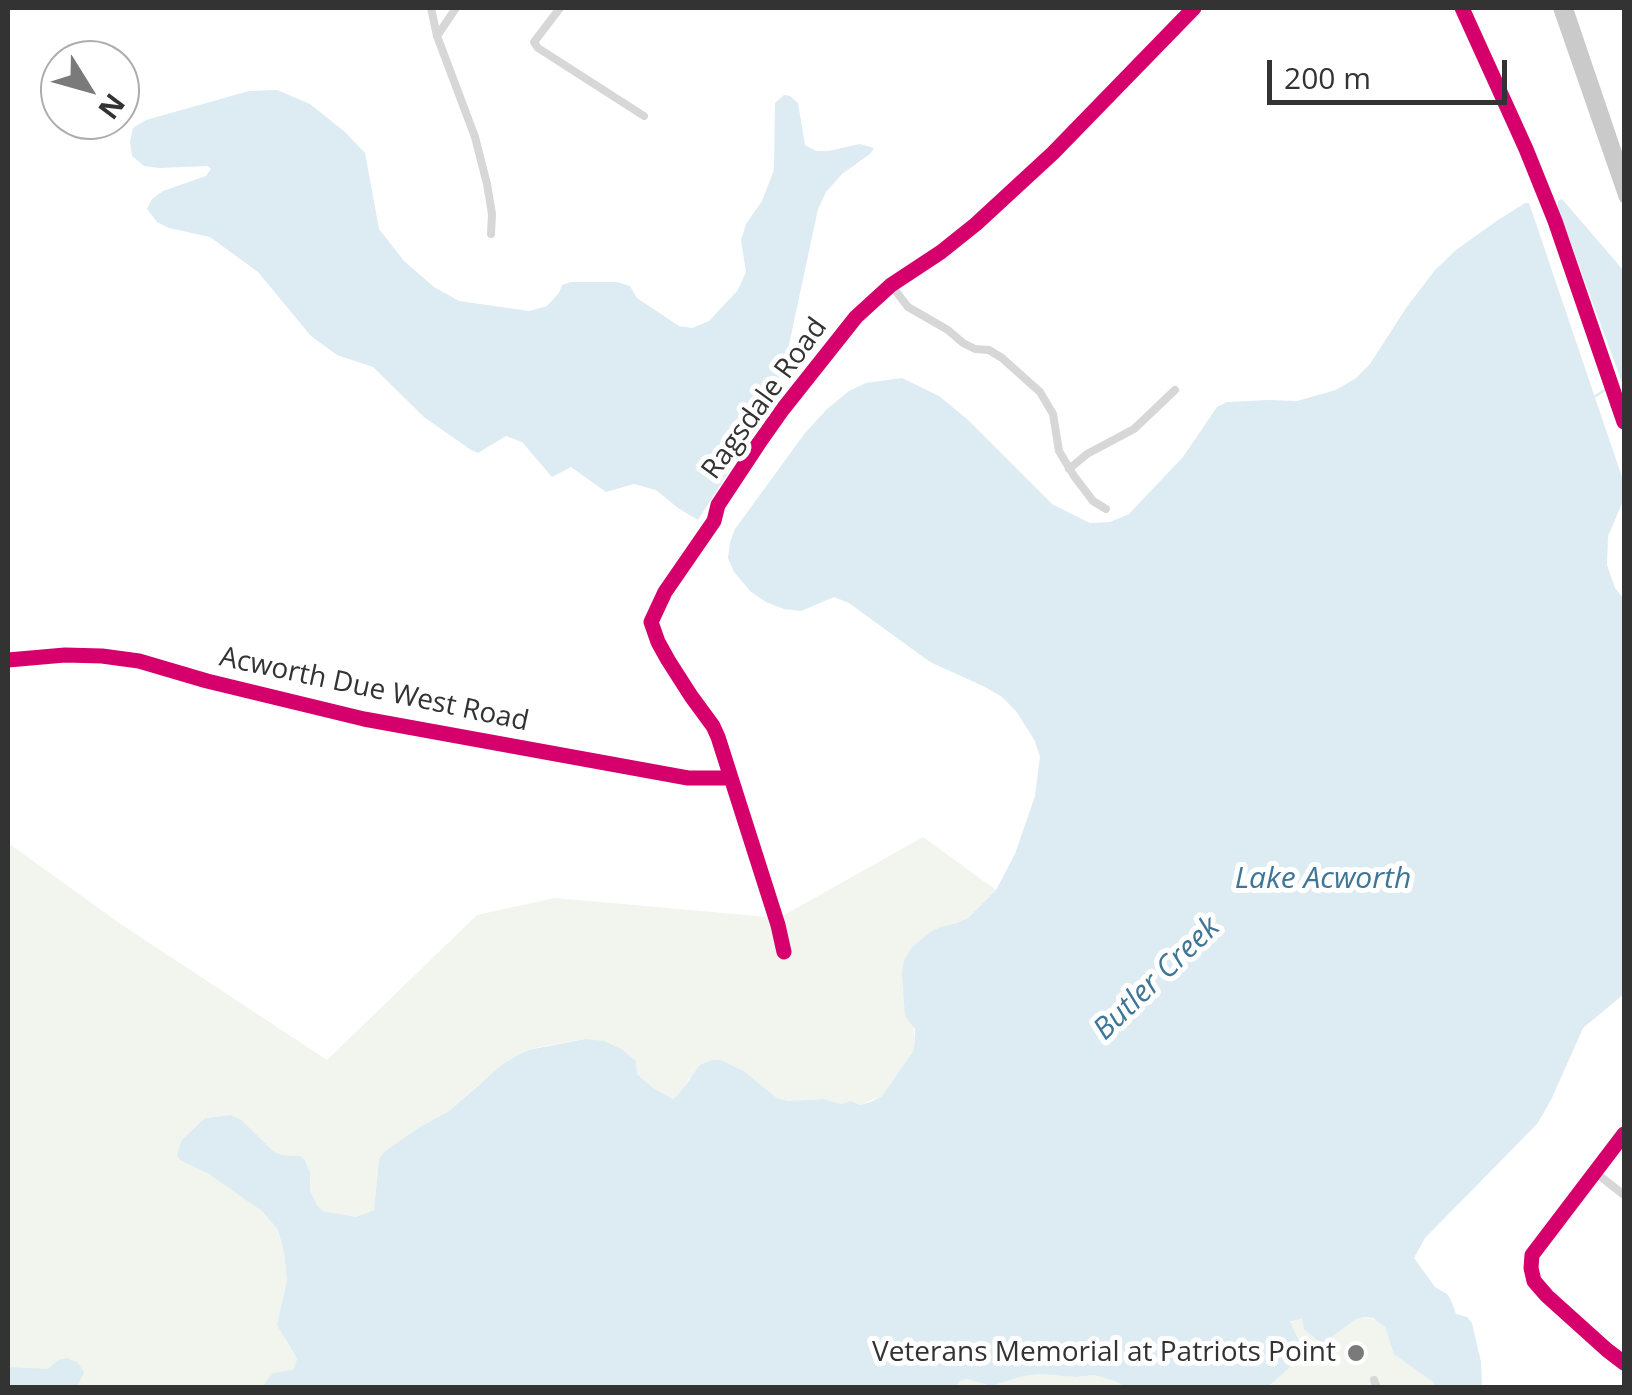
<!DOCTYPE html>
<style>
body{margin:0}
#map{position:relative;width:1632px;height:1395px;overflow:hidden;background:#fff;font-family:"Open Sans",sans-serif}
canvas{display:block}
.frame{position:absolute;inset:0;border:10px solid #333;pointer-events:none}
.north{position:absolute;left:40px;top:40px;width:100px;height:100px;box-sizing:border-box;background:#fff;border:2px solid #adadad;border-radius:50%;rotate:127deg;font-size:28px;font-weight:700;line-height:40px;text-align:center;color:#333}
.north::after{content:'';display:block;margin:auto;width:35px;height:45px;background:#7a7a7a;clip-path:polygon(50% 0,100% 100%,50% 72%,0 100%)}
.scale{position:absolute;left:1267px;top:60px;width:240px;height:45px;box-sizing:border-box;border:5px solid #333;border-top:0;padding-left:12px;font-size:30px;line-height:35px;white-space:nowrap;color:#333;-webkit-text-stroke:8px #fff;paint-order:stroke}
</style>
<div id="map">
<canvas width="1632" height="1395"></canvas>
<div class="frame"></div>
<div class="north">N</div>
<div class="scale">200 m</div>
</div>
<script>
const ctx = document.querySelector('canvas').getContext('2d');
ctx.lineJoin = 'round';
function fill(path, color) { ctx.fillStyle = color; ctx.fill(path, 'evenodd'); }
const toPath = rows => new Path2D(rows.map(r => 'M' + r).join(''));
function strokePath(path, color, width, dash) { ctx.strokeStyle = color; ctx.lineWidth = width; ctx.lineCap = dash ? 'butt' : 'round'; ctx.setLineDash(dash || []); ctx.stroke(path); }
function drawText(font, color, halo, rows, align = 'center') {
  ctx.font = font + ' "Open Sans",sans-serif'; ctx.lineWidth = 10; ctx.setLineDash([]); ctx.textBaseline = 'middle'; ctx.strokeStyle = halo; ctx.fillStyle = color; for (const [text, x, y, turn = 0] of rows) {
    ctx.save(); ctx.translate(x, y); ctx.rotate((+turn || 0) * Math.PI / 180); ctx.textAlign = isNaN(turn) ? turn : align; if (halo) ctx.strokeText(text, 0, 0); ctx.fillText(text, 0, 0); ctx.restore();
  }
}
fill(toPath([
 [923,837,996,890,968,918,957,923,940,927,912,947,914,1050,882,1096,860,1105,851,1101,841,1104,824,1099,788,1101,777,1098,745,1072,689,1078,678,1096,673,1099,653,1088,637,1074,636,1061,623,1050,585,1039,549,1045,528,1050,478,1085,449,1111,418,1128,385,1151,379,1159,374,1210,356,1217,323,1211,317,1205,310,1190,310,1172,305,1159,300,1156,282,1155,274,1152,231,1115,204,1118,181,1160,209,1174,241,1194,262,1211,278,1230,284,1254,287,1280,281,1306,285,1340,297,1359,293,1370,262,1387,8,1388,8,843,122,925,327,1060,477,915,555,898,779,918],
 [1302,1317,1322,1343,1356,1319,1364,1317,1379,1321,1385,1327,1394,1353,1433,1382,1434,1387,1268,1388,1271,1386,1290,1323],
 [1039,1374,1076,1377,1094,1375,1115,1381,1125,1387,954,1388,960,1381,967,1379,991,1386,1024,1376]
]), '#f1f5ed');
fill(toPath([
 [277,90,310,104,345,132,365,153,379,229,404,261,434,287,459,301,529,311,547,306,559,293,562,285,571,282,617,282,630,286,637,298,679,326,692,328,709,321,738,290,746,272,741,240,746,224,762,201,774,170,775,103,784,95,790,96,798,103,805,145,816,151,828,151,860,144,874,148,870,154,842,174,826,192,818,209,784,368,738,457,698,520,678,508,656,490,634,484,606,492,571,467,552,477,522,442,506,436,478,453,471,450,424,417,373,367,337,355,311,336,258,272,210,237,169,228,157,222,147,209,152,199,163,191,206,176,211,169,208,166,159,168,144,166,132,156,130,142,133,128,146,120,249,91],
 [1562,199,1624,271,1624,388,1558,208,1558,201],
 [1525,203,1529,203,1624,483,1624,499,1608,536,1607,565,1615,588,1624,599,1624,994,1583,1028,1551,1100,1537,1124,1425,1238,1414,1258,1435,1287,1447,1294,1451,1300,1456,1314,1467,1317,1472,1323,1481,1362,1482,1387,1434,1387,1433,1382,1394,1354,1385,1327,1373,1318,1364,1317,1356,1319,1322,1344,1304,1329,1302,1318,1290,1322,1305,1353,1268,1387,1125,1387,1115,1381,1094,1375,1076,1377,1039,1374,1024,1376,991,1386,967,1379,960,1381,954,1388,262,1387,273,1373,293,1370,297,1359,277,1325,287,1280,284,1253,278,1230,262,1211,209,1174,180,1160,177,1155,182,1140,205,1118,231,1115,241,1120,274,1152,282,1155,300,1156,305,1160,310,1172,310,1190,317,1205,323,1211,356,1217,374,1210,379,1159,385,1151,418,1128,449,1111,503,1064,528,1050,585,1039,604,1041,623,1050,636,1061,637,1074,653,1088,673,1099,678,1095,700,1065,712,1060,721,1060,745,1072,777,1098,788,1101,824,1099,841,1104,851,1101,860,1105,871,1102,882,1096,914,1050,915,1029,905,1016,902,973,904,960,912,947,931,932,940,927,957,923,968,918,996,890,1015,854,1035,796,1040,757,1035,741,1016,711,1002,697,985,687,930,662,849,603,834,597,801,611,784,609,766,602,751,592,734,572,728,558,730,542,735,529,805,433,827,409,849,391,866,383,902,378,939,396,967,419,1052,504,1090,523,1110,522,1129,514,1146,496,1183,457,1217,407,1227,402,1269,400,1297,401,1336,390,1356,378,1370,364,1406,308,1435,270,1456,250,1498,220],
 [66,1358,77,1362,84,1372,77,1387,8,1387,8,1367,48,1369,58,1360]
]), '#ddebf3');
strokePath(toPath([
 [1594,397,1608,388]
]), '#ddebf3', 2.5);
strokePath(toPath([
 [431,8,437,36,475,137,487,184,492,214,491,234],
 [560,8,534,42,538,48,644,116],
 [1462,8,1526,149,1555,221,1624,422],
 [437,36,456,8],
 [891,285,908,307,948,330,963,343,975,349,989,350,1002,358,1040,392,1053,414,1059,451,1074,476,1093,501,1106,509],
 [1069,469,1087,454,1134,429,1175,390],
 [8,660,65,655,102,656,139,661,207,681,364,719,688,778,731,778],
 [784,952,778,925,718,737,713,726,691,696,668,660,658,642,651,622,665,592,714,521,718,505,759,443,783,409,856,317,891,285,941,252,976,224,1053,153,1194,8],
 [1624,1134,1532,1255,1531,1268,1534,1281,1547,1296,1607,1350,1624,1363],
 [1596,1173,1624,1195],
 [1374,1380,1377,1388]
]), '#d7d7d7', 8);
strokePath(toPath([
 [1558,8,1624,198],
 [1568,8,1624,173]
]), '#cacaca', 10);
strokePath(toPath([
 [1462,8,1526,149,1555,221,1624,422],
 [8,660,65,655,102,656,139,661,207,681,364,719,688,778,731,778],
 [784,952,778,925,718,737,713,726,691,696,668,660,658,642,651,622,665,592,714,521,718,505,759,443,783,409,856,317,891,285,941,252,976,224,1053,153,1194,8],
 [1624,1134,1532,1255,1531,1268,1534,1281,1547,1296,1607,1350,1624,1363]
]), '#d6006c', 15);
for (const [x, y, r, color] of [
 [1356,1353,10,"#7a7a7a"]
]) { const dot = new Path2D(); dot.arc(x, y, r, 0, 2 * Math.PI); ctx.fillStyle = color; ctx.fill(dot); strokePath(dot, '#fff', 4); }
drawText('28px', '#333', '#fff', [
 ["Ragsdale Road",765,399,-54],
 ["Acworth Due West Road",374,690,12]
]);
drawText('28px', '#333', '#fff', [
 ["Veterans Memorial at Patriots Point",1336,1353]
], 'right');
drawText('italic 30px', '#3f7597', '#fff', [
 ["Lake Acworth",1323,879],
 ["Butler Creek",1157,979,-44]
]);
</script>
